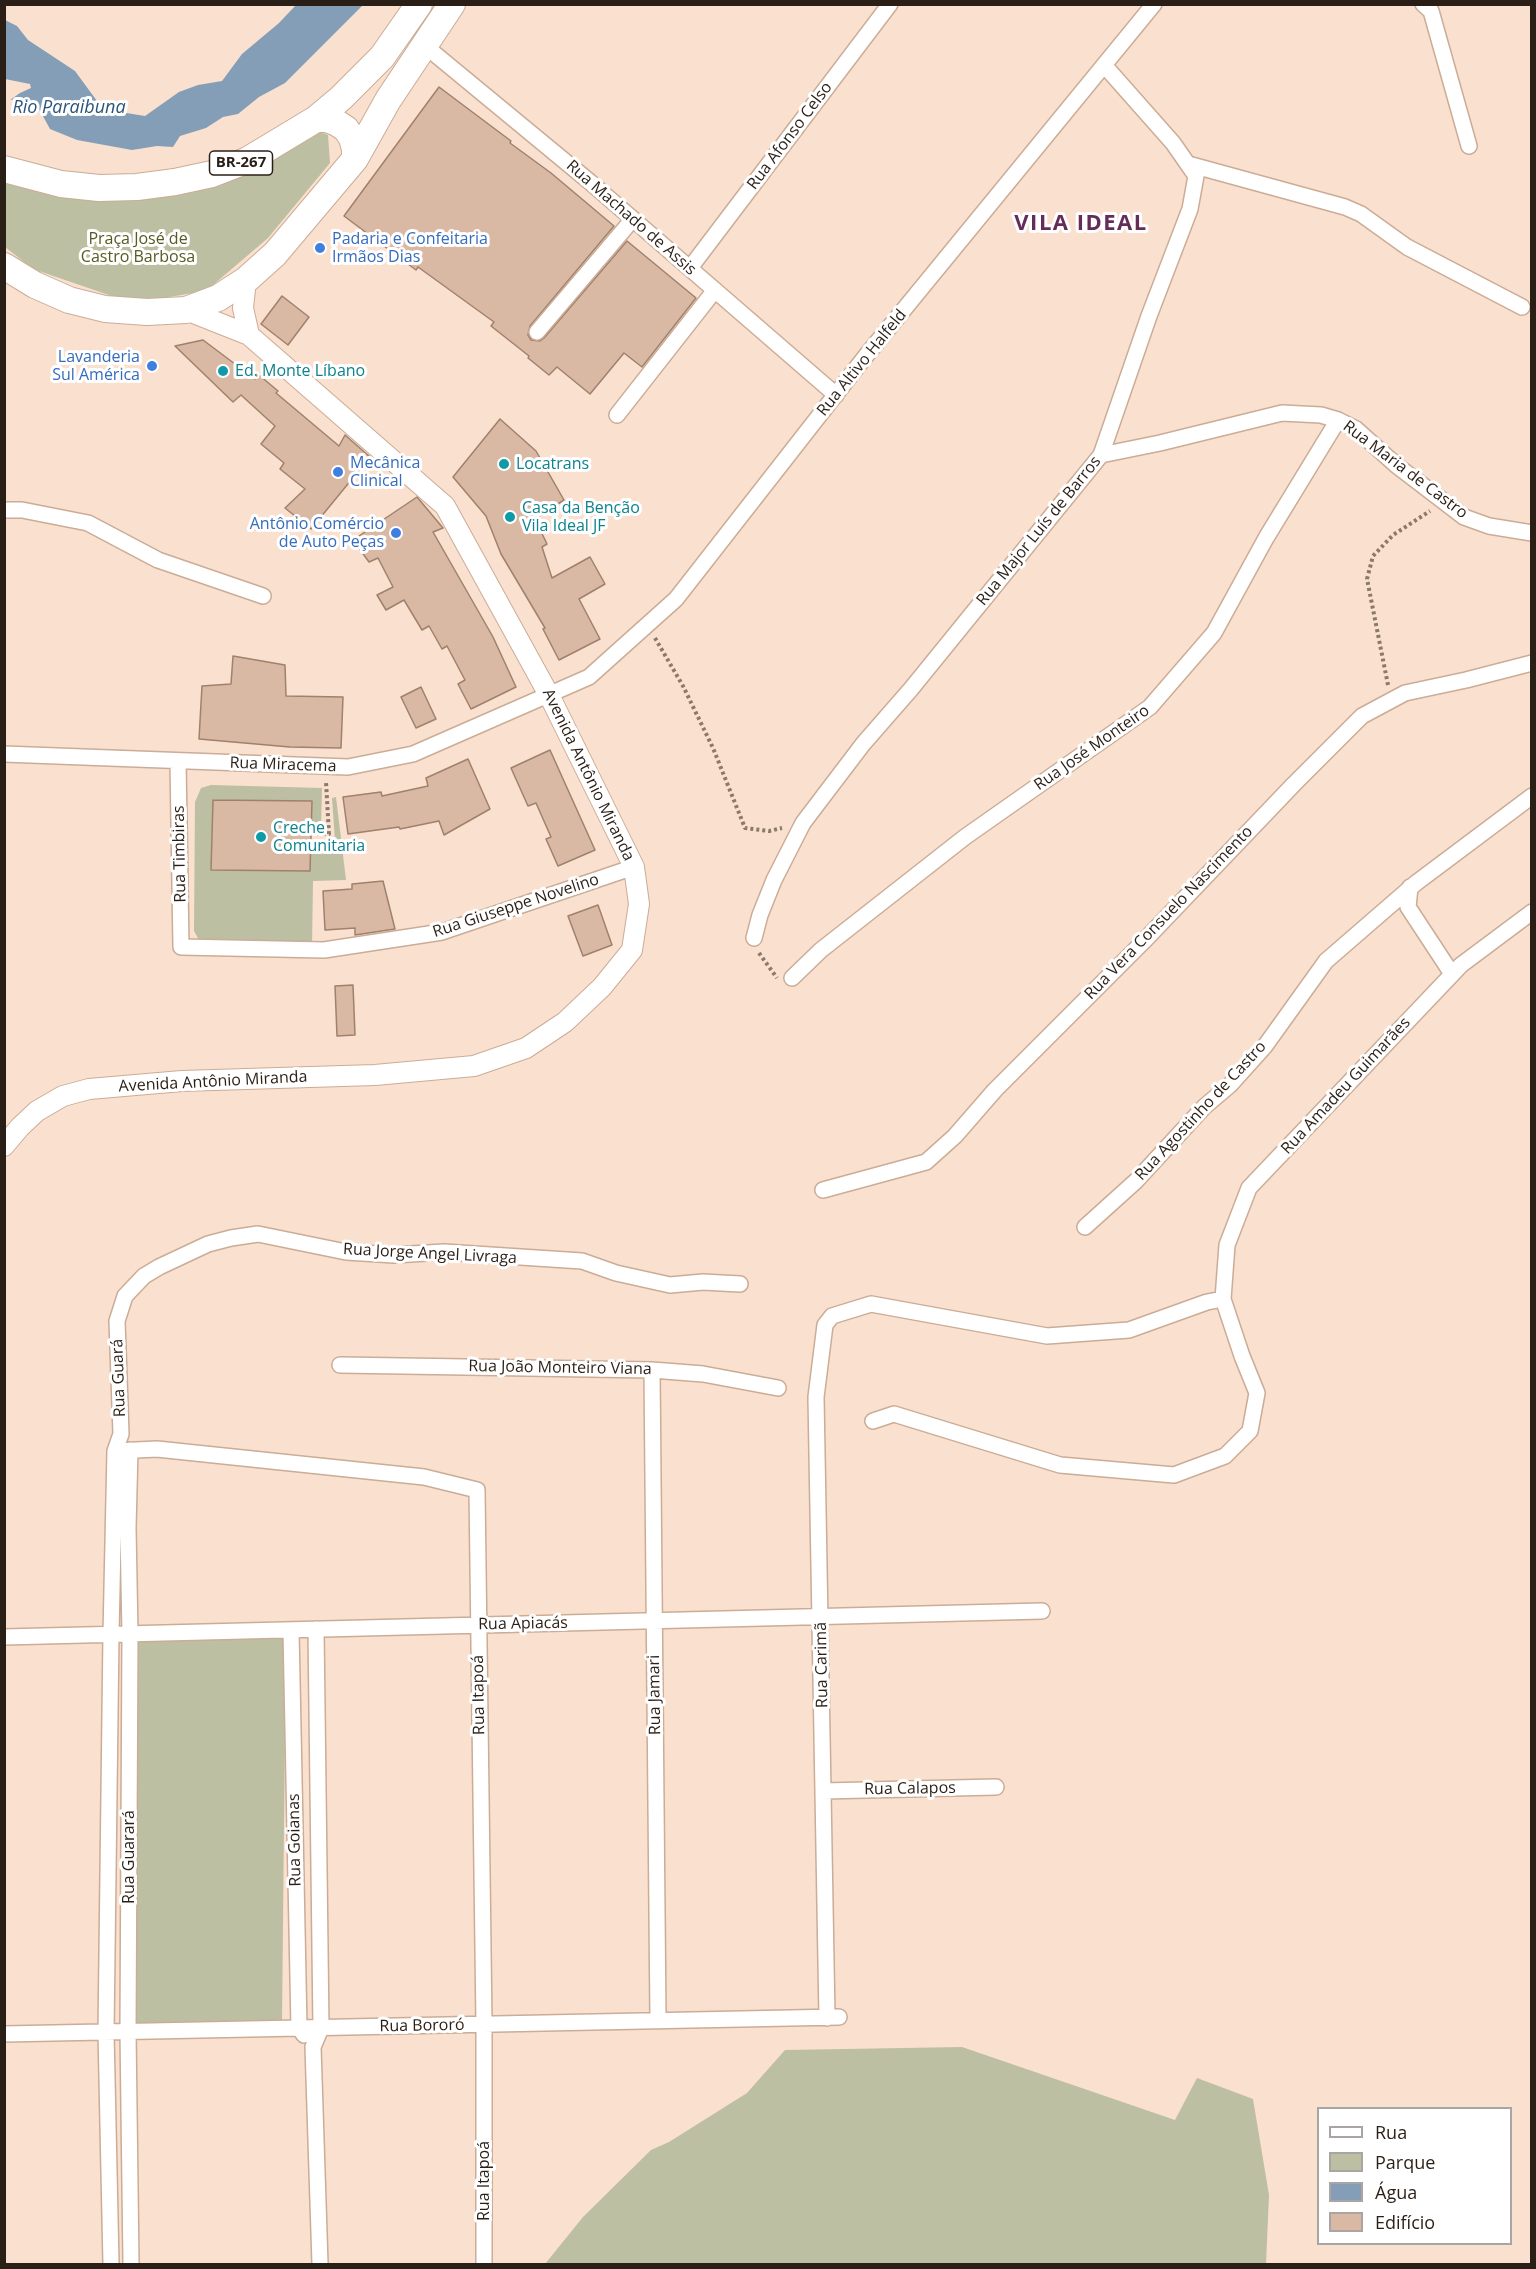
<!DOCTYPE html>
<meta charset="utf-8">
<style>
body{margin:0}
#map{position:relative;width:1536px;height:2269px;overflow:hidden;background:#fae0ce;font-family:"Open Sans",sans-serif}
canvas{display:block}
.frame{position:absolute;inset:0;border:6px solid #2a1f16;pointer-events:none}
.legend{position:absolute;left:1317px;top:2107px;width:195px;height:138px;box-sizing:border-box;background:#fff;border:2px solid #aaa5a2;margin:0;padding:8px 10px;list-style:none;font-size:18px;color:#2a1f16}
.legend li{display:flex;align-items:center;gap:12px;height:30px}
.legend b{width:30px;border:2px solid #aaa5a2}
</style>
<div id="map">
<canvas width="1536" height="2269"></canvas>
<div class="frame"></div>
<ul class="legend">
<li><b style="height:8px;background:#fff"></b>Rua</li>
<li><b style="height:16px;background:#bdbfa2"></b>Parque</li>
<li><b style="height:16px;background:#849eb8"></b>Água</li>
<li><b style="height:16px;background:#d9b9a3"></b>Edifício</li>
</ul>
</div>
<script>
const ctx = document.querySelector('canvas').getContext('2d');
ctx.lineJoin = 'round';
function fill(path, color) { ctx.fillStyle = color; ctx.fill(path, 'evenodd'); }
const toPath = rows => new Path2D(rows.map(r => 'M' + r).join(''));
function strokePath(path, color, width, dash) { ctx.strokeStyle = color; ctx.lineWidth = width; ctx.lineCap = dash ? 'butt' : 'round'; ctx.setLineDash(dash || []); ctx.stroke(path); }
function drawText(font, color, halo, rows, align = 'center') {
  ctx.font = font + ' "Open Sans",sans-serif'; ctx.lineWidth = 6; ctx.setLineDash([]); ctx.textBaseline = 'middle'; ctx.strokeStyle = halo; ctx.fillStyle = color; for (const [text, x, y, turn = 0] of rows) {
    ctx.save(); ctx.translate(x, y); ctx.rotate((+turn || 0) * Math.PI / 180); ctx.textAlign = isNaN(turn) ? turn : align; if (halo) ctx.strokeText(text, 0, 0); ctx.fillText(text, 0, 0); ctx.restore();
  }
}
fill(toPath([
 [314,130,328,135,330,163,268,238,206,291,132,303,33,269,5,247,4,177,159,195],
 [211,785,322,788,321,827,311,827,311,801,213,800,212,870,310,871,311,840,335,841,332,798,336,797,346,880,313,881,312,946,199,940,194,931,195,802,201,788],
 [286,1636,282,2020,133,2031,135,1637],
 [962,2047,1175,2120,1197,2078,1253,2099,1269,2195,1266,2264,545,2264,583,2217,651,2150,669,2142,747,2093,785,2050]
]), '#bdbfa2');
fill(toPath([
 [296,5,363,5,285,83,259,97,238,114,223,117,206,128,180,136,173,147,157,146,132,150,77,140,50,129,38,107,32,110,22,97,10,100,20,93,31,88,30,84,5,79,5,20,17,26,28,40,75,71,97,101,120,112,145,116,179,92,198,85,222,81,242,54,279,23]
]), '#849eb8');
const building = toPath([
 [439,87,511,141,510,143,551,173,614,226,530,326,528,335,531,340,540,341,544,338,627,241,696,298,642,367,624,353,590,394,557,367,549,375,528,358,529,356,491,326,494,322,418,267,416,270,344,216,439,87],
 [282,296,309,317,288,345,261,324,282,296],
 [203,340,255,379,259,375,278,391,276,393,339,446,345,435,370,457,311,529,285,508,305,489,280,469,284,463,261,444,275,426,241,395,233,402,175,346,203,340],
 [500,419,536,451,564,500,535,519,547,544,542,547,552,578,590,557,605,584,579,599,600,639,559,660,543,629,545,628,501,554,486,516,453,477,500,419],
 [417,497,443,528,433,532,493,637,516,687,471,709,458,684,465,680,447,646,442,649,429,626,422,630,404,600,386,610,377,595,393,587,378,558,369,562,353,540,417,497],
 [233,656,285,665,286,696,343,697,341,748,290,747,199,739,202,686,231,684,233,656],
 [421,687,436,719,416,728,401,697,421,687],
 [550,750,595,850,558,866,546,839,551,837,536,803,528,806,511,768,550,750],
 [468,759,490,809,444,835,439,821,400,829,399,827,348,834,343,797,381,792,382,796,428,786,426,778,468,759],
 [213,800,312,801,310,871,211,870,213,800],
 [383,881,395,929,355,935,355,928,325,930,323,891,352,889,352,884,383,881],
 [598,905,612,945,583,956,568,916,598,905],
 [353,985,355,1035,337,1036,335,986,353,985]
]);
fill(building, '#d9b9a3');
strokePath(building, '#9f816d', 1.5);
const minor = toPath([
 [1423,4,1431,11,1469,146],
 [424,45,590,182,836,395],
 [1188,164,1345,207,1361,214,1407,247,1522,307],
 [690,268,890,4],
 [537,332,633,219],
 [617,415,715,290],
 [1101,455,1160,443,1282,413,1321,415,1338,420,1356,429,1396,465,1464,517,1489,526,1532,533],
 [4,510,22,510,88,523,158,560,263,596],
 [4,754,348,767,413,754,589,677,676,599,865,357,1154,4],
 [178,761,181,947,324,950,442,932,634,867],
 [1410,887,1408,907,1452,974],
 [754,938,760,915,774,880,803,823,863,744,911,689,1101,455,1149,316,1190,209,1196,176,1173,143,1104,65],
 [792,978,821,950,965,837,1150,707,1214,633,1266,538,1338,420],
 [823,1190,926,1162,955,1136,995,1090,1144,941,1294,784,1362,716,1405,693,1466,680,1532,663],
 [1085,1227,1136,1181,1204,1107,1230,1085,1265,1046,1326,961,1416,883,1532,796],
 [340,1365,652,1370,703,1374,778,1388],
 [652,1370,658,2021],
 [873,1421,894,1414,1060,1465,1174,1475,1225,1456,1250,1431,1257,1393,1242,1356,1223,1299,1227,1245,1249,1188,1461,965,1532,912],
 [130,1450,128,1528,130,1634,128,2031,131,2264],
 [115,1451,157,1449,424,1477,477,1490,484,2025,484,2264],
 [316,1629,321,2028,313,2047,320,2264],
 [291,1630,299,2028,304,2035],
 [4,1637,1042,1611],
 [823,1791,996,1787],
 [827,2018,816,1397,825,1325,832,1316,871,1304,1047,1336,1129,1330,1207,1302,1223,1299],
 [4,2034,839,2017],
 [111,2264,106,2032,111,1634,115,1451,121,1434,117,1321,125,1296,144,1276,159,1267,208,1244,231,1238,258,1234,346,1252,394,1255,444,1252,582,1261,616,1273,670,1285,703,1282,740,1284]
]);
const tertiary = toPath([
 [246,280,243,308,249,335],
 [4,1146,20,1127,37,1111,63,1096,89,1089,182,1081,375,1075,474,1066,526,1048,565,1022,602,987,632,950,639,904,634,867,549,695,445,506,249,335,186,310]
]);
const trunk = toPath([
 [316,119,327,119,337,123,346,129,352,138,355,149,355,159],
 [4,169,61,184,99,188,137,187,175,182,212,174,248,160,316,119,341,98,382,57,419,4],
 [4,266,35,285,69,300,105,309,147,312,186,310,218,298,246,280,275,254,355,159,388,100,452,4]
]);
strokePath(minor, '#cbac96', 18);
strokePath(tertiary, '#cbac96', 22);
strokePath(trunk, '#cbac96', 28);
strokePath(toPath([
 [655,638,683,686,713,748,745,828,769,831,782,828],
 [1388,685,1367,579,1373,556,1393,535,1430,511],
 [311,833,329,834,326,782],
 [759,953,777,978]
]), '#8b796c', 4, [3, 3]);
strokePath(minor, '#fff', 15);
strokePath(tertiary, '#fff', 20);
strokePath(trunk, '#fff', 26);
for (const [x, y, r, color] of [
 [320,248,6,"#3f7fe0"],
 [152,366,6,"#3f7fe0"],
 [223,371,6,"#0f9aa8"],
 [504,464,6,"#0f9aa8"],
 [338,472,6,"#3f7fe0"],
 [510,517,6,"#0f9aa8"],
 [396,533,6,"#3f7fe0"],
 [261,837,6,"#0f9aa8"]
]) { const dot = new Path2D(); dot.arc(x, y, r, 0, 2 * Math.PI); ctx.fillStyle = color; ctx.fill(dot); strokePath(dot, '#fff', 2); }
for (const [x, y, w] of [
 [241,163,63]
]) { const box = new Path2D(); box.roundRect(x - w / 2, y - 12, w, 24, 4.5); ctx.fillStyle = '#fff'; ctx.fill(box); strokePath(box, '#2a1f16', 1.5); }
drawText('bold 15px', '#2a1f16', null, [
 ["BR-267",241,163]
]);
drawText('16px', '#2a1f16', '#fff', [
 ["Rua Afonso Celso",790,136,-53],
 ["Rua Machado de Assis",631,218,41],
 ["Rua Altivo Halfeld",862,363,-51],
 ["Rua Maria de Castro",1405,470,37],
 ["Rua Major Luís de Barros",1039,531,-51],
 ["Rua José Monteiro",1092,748,-35],
 ["Rua Miracema",283,765,2],
 ["Avenida Antônio Miranda",588,775,64],
 ["Rua Timbiras",180,854,-91],
 ["Rua Giuseppe Novelino",516,906,-18],
 ["Rua Vera Consuelo Nascimento",1169,913,-46],
 ["Avenida Antônio Miranda",213,1082,-3],
 ["Rua Amadeu Guimarães",1346,1086,-47],
 ["Rua Agostinho de Castro",1201,1111,-47],
 ["Rua Jorge Angel Livraga",430,1254,3],
 ["Rua João Monteiro Viana",560,1368,1],
 ["Rua Guará",119,1378,-92],
 ["Rua Apiacás",523,1624,-1],
 ["Rua Carimã",822,1665,-91],
 ["Rua Itapoá",479,1695,-91],
 ["Rua Jamari",655,1695,-91],
 ["Rua Calapos",910,1789,-1],
 ["Rua Goianas",295,1840,-91],
 ["Rua Guarará",129,1857,-90],
 ["Rua Bororó",422,2026,-1],
 ["Rua Itapoá",484,2181,-90]
]);
drawText('16px', '#595a21', '#fff', [
 ["Praça José de",138,239],
 ["Castro Barbosa",138,257]
]);
drawText('16px', '#366cbe', '#fff', [
 ["Padaria e Confeitaria",332,239],
 ["Irmãos Dias",332,257],
 ["Lavanderia",140,357,"right"],
 ["Sul América",140,375,"right"],
 ["Mecânica",350,463],
 ["Clinical",350,481],
 ["Antônio Comércio",384,524,"right"],
 ["de Auto Peças",384,542,"right"]
], 'left');
drawText('16px', '#0d838f', '#fff', [
 ["Ed. Monte Líbano",235,371],
 ["Locatrans",516,464],
 ["Casa da Benção",522,508],
 ["Vila Ideal JF",522,526],
 ["Creche",273,828],
 ["Comunitaria",273,846]
], 'left');
drawText('italic 18px', '#2c557b', '#fff', [
 ["Rio Paraibuna",69,108]
]);
ctx.letterSpacing = '1.5px';
drawText('bold 22px', '#642d59', '#fff', [
 ["VILA IDEAL",1081,224]
]);
ctx.letterSpacing = '0px';
</script>
